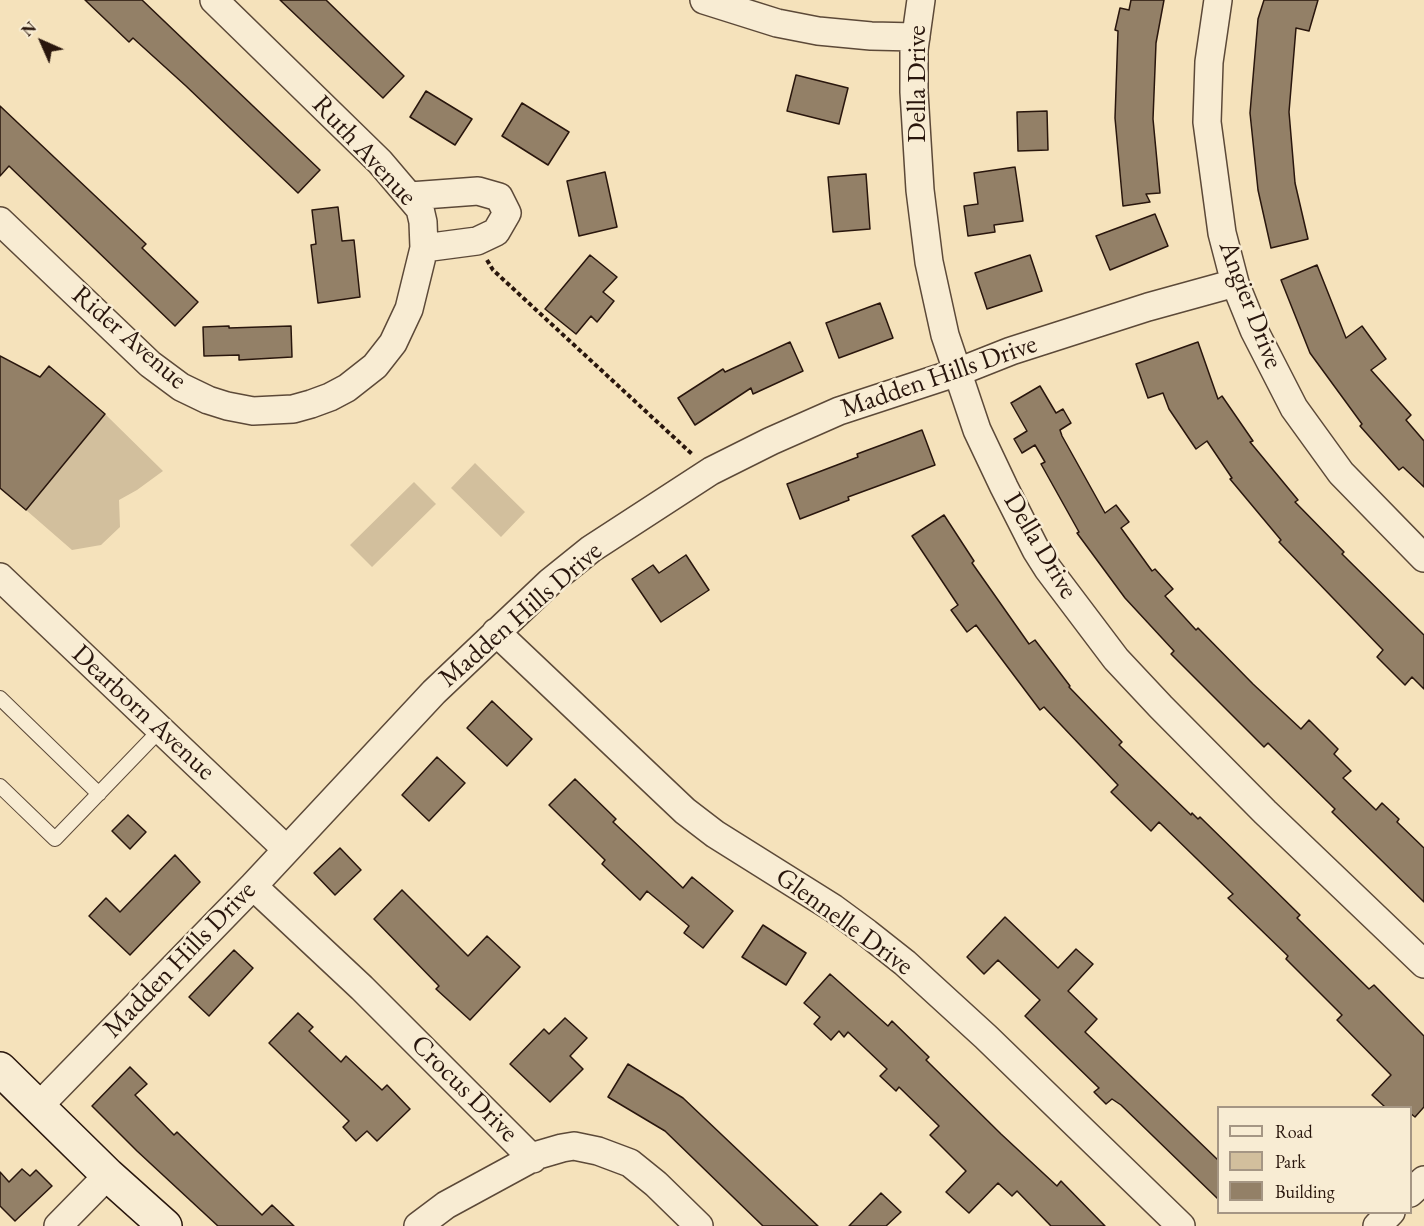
<!DOCTYPE html>
<style>
body{margin:0}
#map{position:relative;width:1424px;height:1226px;overflow:hidden;background:#f5e2bb;font-family:"EB Garamond",serif}
canvas{display:block}
.legend{position:absolute;left:1217px;top:1106px;width:195px;height:108px;box-sizing:border-box;background:#f8ecd3;border:2px solid #a59684;margin:0;padding:8px 10px;list-style:none;font-size:18px;color:#29160d}
.legend li{display:flex;align-items:center;gap:12px;height:30px}
.legend b{width:30px;border:2px solid #a59684}
.north{position:absolute;left:12px;top:12px;width:60px;height:60px;-webkit-text-stroke:4px #f8ecd3;paint-order:stroke;rotate:315deg;font-size:16px;font-weight:700;line-height:24px;text-align:center;color:#29160d}
.north::after{content:'';display:block;margin:auto;width:21px;height:27px;background:#29160d;clip-path:polygon(50% 0,100% 100%,50% 72%,0 100%)}
</style>
<div id="map">
<canvas width="1424" height="1226"></canvas>
<ul class="legend">
<li><b style="height:8px;background:#f8ecd3"></b>Road</li>
<li><b style="height:16px;background:#d2bf9d"></b>Park</li>
<li><b style="height:16px;background:#938067"></b>Building</li>
</ul>
<div class="north">N</div>
</div>
<script>
const ctx = document.querySelector('canvas').getContext('2d');
ctx.lineJoin = 'round';
function fill(path, color) { ctx.fillStyle = color; ctx.fill(path, 'evenodd'); }
const toPath = rows => new Path2D(rows.map(r => 'M' + r).join(''));
function strokePath(path, color, width, dash) { ctx.strokeStyle = color; ctx.lineWidth = width; ctx.lineCap = dash ? 'butt' : 'round'; ctx.setLineDash(dash || []); ctx.stroke(path); }
function drawText(font, color, halo, rows, align = 'center') {
  ctx.font = font + ' "EB Garamond",serif'; ctx.lineWidth = 5; ctx.setLineDash([]); ctx.textBaseline = 'middle'; ctx.strokeStyle = halo; ctx.fillStyle = color; for (const [text, x, y, turn = 0] of rows) {
    ctx.save(); ctx.translate(x, y); ctx.rotate((+turn || 0) * Math.PI / 180); ctx.textAlign = isNaN(turn) ? turn : align; if (halo) ctx.strokeText(text, 0, 0); ctx.fillText(text, 0, 0); ctx.restore();
  }
}
fill(toPath([
 [105,414,163,471,137,490,119,500,120,527,101,545,72,550,26,510],
 [475,463,525,512,501,537,451,488],
 [414,482,436,504,372,567,350,545]
]), '#d2bf9d');
const building = toPath([
 [85,0,142,0,320,170,298,193,186,86,133,38,129,42,85,0],
 [280,0,326,0,404,76,383,98,280,0],
 [1131,0,1164,0,1156,43,1153,119,1160,193,1146,194,1150,202,1123,206,1115,118,1118,31,1115,30,1120,8,1129,10,1131,0],
 [1264,0,1318,0,1309,31,1296,28,1289,112,1295,183,1308,239,1271,248,1258,190,1250,113,1258,19,1264,0],
 [796,75,848,88,839,124,787,111,796,75],
 [426,91,472,119,455,145,410,117,426,91],
 [522,103,569,132,548,165,502,136,522,103],
 [0,106,146,244,142,248,198,302,175,326,9,166,0,176,0,106],
 [1047,111,1048,150,1018,151,1017,112,1047,111],
 [1015,167,1023,221,994,225,995,232,968,236,964,206,978,204,974,173,1015,167],
 [605,172,617,227,579,236,567,181,605,172],
 [866,174,870,229,833,232,828,177,866,174],
 [338,207,342,241,354,240,360,297,318,303,311,245,316,244,312,210,338,207],
 [1155,214,1168,246,1110,270,1096,236,1155,214],
 [590,255,617,277,603,292,614,301,597,322,591,316,576,334,545,309,590,255],
 [1030,255,1042,291,987,309,975,273,1030,255],
 [1317,265,1346,338,1362,326,1386,359,1371,370,1411,415,1406,420,1424,441,1424,487,1403,467,1399,470,1360,426,1362,424,1310,353,1281,280,1317,265],
 [880,303,893,338,839,358,826,323,880,303],
 [229,326,229,328,291,326,292,357,239,360,239,355,204,356,203,327,229,326],
 [790,342,803,371,753,394,751,388,695,425,678,398,723,369,725,372,790,342],
 [1198,342,1218,399,1222,396,1253,441,1250,442,1298,500,1295,502,1344,552,1342,554,1424,635,1424,689,1412,677,1405,685,1377,657,1383,650,1279,542,1281,540,1230,479,1232,478,1207,441,1196,449,1169,409,1163,393,1148,398,1136,364,1198,342],
 [0,356,40,377,49,366,105,414,26,510,0,488,0,356],
 [1040,386,1056,413,1063,409,1071,423,1060,430,1062,436,1105,513,1116,505,1129,522,1121,528,1152,571,1155,569,1173,589,1165,596,1196,630,1198,628,1253,684,1301,729,1309,720,1338,749,1334,754,1351,771,1343,778,1376,810,1382,803,1399,819,1397,822,1424,848,1424,902,1332,812,1335,809,1268,743,1264,747,1171,654,1174,651,1125,598,1077,533,1079,532,1041,464,1045,462,1035,445,1022,453,1014,439,1027,431,1011,403,1040,386],
 [922,430,935,465,848,497,849,500,800,519,787,484,858,457,857,454,922,430],
 [944,515,974,561,972,563,1029,644,1035,640,1070,686,1069,687,1122,742,1119,745,1191,815,1192,813,1198,819,1200,817,1300,915,1297,918,1369,989,1374,985,1424,1036,1424,1107,1415,1117,1410,1113,1410,1107,1385,1107,1372,1095,1391,1075,1337,1020,1342,1015,1286,959,1288,956,1228,898,1233,894,1159,822,1151,831,1111,792,1118,785,1044,707,1040,710,976,625,967,632,951,610,958,605,912,536,944,515],
 [686,555,709,590,661,622,632,579,653,565,659,573,686,555],
 [492,701,532,739,507,766,467,728,492,701],
 [437,757,465,783,429,821,402,795,437,757],
 [575,779,616,819,613,822,683,888,692,877,733,911,703,948,684,933,689,926,647,891,640,900,602,864,605,860,549,805,575,779],
 [128,815,146,832,130,849,112,831,128,815],
 [340,848,361,870,335,895,314,873,340,848],
 [175,855,200,882,130,955,89,916,106,898,120,912,175,855],
 [402,890,468,956,487,936,520,967,470,1020,436,989,439,986,374,919,402,890],
 [1005,917,1058,968,1076,949,1093,964,1068,991,1097,1019,1085,1032,1218,1160,1218,1199,1121,1105,1112,1099,1106,1104,1094,1092,1099,1088,1025,1016,1040,1000,998,960,984,974,967,957,1005,917],
 [763,925,806,953,786,985,742,957,763,925],
 [234,950,253,968,209,1016,189,997,234,950],
 [830,974,888,1026,892,1021,929,1057,926,1060,1001,1134,1057,1186,1061,1181,1105,1226,1051,1226,1017,1191,1012,1196,998,1183,969,1213,946,1192,966,1171,930,1135,939,1126,899,1087,896,1091,880,1076,887,1069,848,1032,844,1037,839,1031,831,1040,814,1024,820,1017,804,1003,830,974],
 [298,1013,313,1027,309,1031,341,1062,346,1056,382,1090,387,1085,410,1109,377,1141,367,1131,356,1141,343,1127,349,1121,269,1043,298,1013],
 [565,1018,587,1038,570,1056,583,1069,550,1102,510,1064,544,1029,549,1034,565,1018],
 [628,1064,683,1098,818,1226,763,1226,665,1131,608,1097,628,1064],
 [130,1067,147,1084,135,1095,174,1135,177,1132,262,1215,272,1205,294,1226,218,1226,137,1151,92,1106,130,1067],
 [22,1169,30,1176,36,1170,52,1186,15,1221,0,1206,0,1172,9,1182,22,1169],
 [881,1193,901,1212,886,1226,849,1226,881,1193]
]);
fill(building, '#938067');
strokePath(building, '#29160d', 1.5);
const lane = toPath([
 [0,698,99,794],
 [0,786,55,839,161,729]
]);
const street = toPath([
 [704,0,777,23,818,31,871,36,916,37],
 [921,0,914,50,914,92,920,190,929,262,945,335,977,430,1004,487,1036,550,1048,569,1116,659,1161,707,1265,812,1424,964],
 [1218,0,1209,62,1207,122,1222,233,1235,283,1254,330,1294,408,1341,473,1424,558],
 [410,196,478,191,499,197,507,213,496,232,477,241,424,248],
 [0,221,150,364,181,387,208,400,227,406,253,411,293,409,311,404,330,397,347,388,375,366,393,343,409,309,424,248,423,222,420,209,380,162,214,0],
 [0,577,286,849],
 [496,632,685,811,715,834,833,908,867,933,905,963,986,1037,1181,1226],
 [253,886,362,988,533,1159],
 [39,1106,253,886,434,692,550,582,591,549,711,471,771,441,839,411,958,372,1011,351,1148,307,1235,283],
 [1410,1193,1424,1180],
 [58,1226,108,1175],
 [418,1226,446,1205,538,1155,562,1148,574,1146,598,1151,630,1163,656,1184,699,1226],
 [1377,1226,1391,1212]
]);
const secondary = toPath([
 [0,1069,108,1175,165,1226]
]);
strokePath(lane, '#5c4938', 16);
strokePath(street, '#5c4938', 30);
strokePath(secondary, '#29160d', 36);
strokePath(toPath([
 [487,260,493,270,693,455]
]), '#29160d', 4, [4.5, 3]);
strokePath(lane, '#f8ecd3', 14);
strokePath(street, '#f8ecd3', 27);
strokePath(secondary, '#f8ecd3', 33);
drawText('27px', '#29160d', '#f8ecd3', [
 ["Della Drive",918,84,-90],
 ["Ruth Avenue",364,151,47],
 ["Angier Drive",1250,305,69],
 ["Rider Avenue",129,338,41],
 ["Madden Hills Drive",939,377,-19],
 ["Della Drive",1040,546,59],
 ["Madden Hills Drive",521,615,-41],
 ["Dearborn Avenue",143,713,43],
 ["Glennelle Drive",844,922,36],
 ["Madden Hills Drive",180,960,-46],
 ["Crocus Drive",464,1089,45]
]);
</script>
